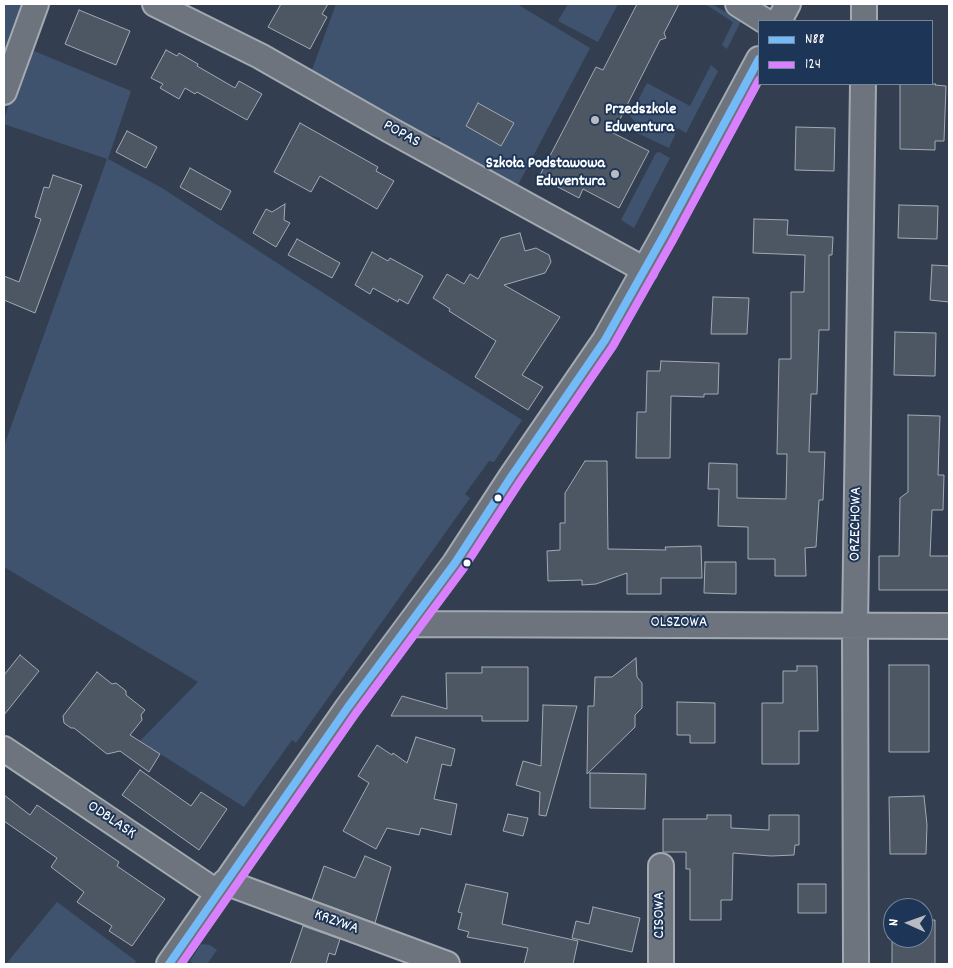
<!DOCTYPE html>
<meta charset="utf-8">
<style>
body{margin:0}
#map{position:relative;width:953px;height:968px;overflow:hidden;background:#333f51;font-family:Dekko,sans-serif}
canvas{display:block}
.frame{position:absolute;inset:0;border:5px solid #fff;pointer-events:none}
.legend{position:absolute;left:758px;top:20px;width:175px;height:65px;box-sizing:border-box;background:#1d3557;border:1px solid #77869a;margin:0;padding:6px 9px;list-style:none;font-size:15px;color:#fff}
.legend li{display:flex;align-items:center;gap:10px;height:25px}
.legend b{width:25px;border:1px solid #77869a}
.north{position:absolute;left:883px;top:898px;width:50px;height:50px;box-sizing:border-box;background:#1d3557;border:1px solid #77869a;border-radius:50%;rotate:272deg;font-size:14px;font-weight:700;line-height:20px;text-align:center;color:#fff}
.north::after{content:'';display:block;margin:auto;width:18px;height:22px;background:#b8bcc2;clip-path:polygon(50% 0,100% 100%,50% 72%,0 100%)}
</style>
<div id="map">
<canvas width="953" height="968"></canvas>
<div class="frame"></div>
<ul class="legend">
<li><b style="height:6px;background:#73baf8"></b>N88</li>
<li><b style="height:6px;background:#d880ff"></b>124</li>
</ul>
<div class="north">N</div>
</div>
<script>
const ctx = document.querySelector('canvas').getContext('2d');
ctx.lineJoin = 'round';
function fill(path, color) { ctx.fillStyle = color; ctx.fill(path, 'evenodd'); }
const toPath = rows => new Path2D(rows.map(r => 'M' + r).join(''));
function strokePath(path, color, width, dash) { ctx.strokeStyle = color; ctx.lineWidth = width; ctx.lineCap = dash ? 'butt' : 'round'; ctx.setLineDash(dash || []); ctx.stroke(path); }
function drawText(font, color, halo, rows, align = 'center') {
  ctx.font = font + ' Dekko,sans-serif'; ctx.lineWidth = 4; ctx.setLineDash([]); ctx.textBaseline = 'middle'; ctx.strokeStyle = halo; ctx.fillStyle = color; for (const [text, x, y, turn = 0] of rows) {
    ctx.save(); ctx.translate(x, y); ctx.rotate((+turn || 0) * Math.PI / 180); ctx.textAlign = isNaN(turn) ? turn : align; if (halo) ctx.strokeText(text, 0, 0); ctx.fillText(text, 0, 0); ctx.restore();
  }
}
fill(toPath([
 [4,4,25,4,4,63],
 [336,4,517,4,590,48,518,185,440,142,440,138,425,134,312,70],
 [568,4,618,4,598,42,558,21],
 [705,4,712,4,741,21,727,49,722,45,733,22],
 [29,49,131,91,108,159,162,188,423,358,522,420,494,462,489,461,465,494,470,498,296,743,292,740,244,807,140,741,198,682,4,567,4,446,107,159,4,124,4,119,10,101,15,98,19,87,18,80],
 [711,65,718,71,686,133,678,128,669,148,633,131,635,122,630,116,647,83,690,106],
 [659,152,670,158,634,228,621,220,656,153],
 [57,902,136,961,134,964,6,964],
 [201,944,210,945,217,950,207,964,194,964,190,961]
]), '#40536e');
const building = toPath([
 [281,4,328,4,322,14,327,17,310,49,268,27,281,4],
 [637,4,679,4,664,33,666,38,660,40,613,133,649,151,619,208,583,189,579,198,539,177,596,67,603,70,637,4],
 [79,10,130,31,116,65,65,44,79,10],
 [166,50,177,56,179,53,198,64,197,66,235,88,239,81,262,94,247,120,197,92,195,94,185,88,179,99,160,88,163,84,151,78,166,50],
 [900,84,936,84,935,85,946,86,944,141,935,141,935,150,900,149,900,84],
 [478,103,514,123,501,146,466,126,478,103],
 [300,123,378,167,376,171,394,181,377,209,320,176,311,192,274,172,300,123],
 [796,127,835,128,834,171,795,170,796,127],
 [127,131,157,147,146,168,116,152,127,131],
 [190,168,231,191,221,210,180,187,190,168],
 [53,175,82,185,35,313,4,300,4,276,19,282,41,219,35,217,44,187,49,188,53,175],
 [285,204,284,220,290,223,276,247,253,233,266,209,272,212,285,204],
 [899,205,938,206,937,239,898,238,899,205],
 [754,219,788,220,787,235,833,237,832,255,829,255,829,330,819,330,817,394,811,394,809,452,825,452,823,500,819,500,816,547,805,548,806,576,775,576,775,559,748,559,748,527,718,526,719,489,708,489,709,463,737,464,737,498,786,499,787,454,777,454,779,359,791,359,791,292,804,292,805,255,753,253,754,219],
 [520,233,525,251,536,248,549,255,551,262,545,273,504,285,560,317,522,375,543,387,528,410,475,377,496,341,449,311,450,309,433,298,447,274,464,284,470,274,478,279,501,238,520,233],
 [297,239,340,263,332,278,288,255,297,239],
 [372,252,388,261,390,258,423,276,408,304,399,299,398,302,373,288,370,294,355,285,372,252],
 [932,265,949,266,949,302,930,300,932,265],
 [713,297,749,298,747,334,711,334,713,297],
 [895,332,936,333,935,376,894,375,895,332],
 [661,361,719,363,718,394,704,394,704,397,671,396,670,458,636,458,637,412,646,412,647,371,660,371,661,361],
 [908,415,940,416,938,475,944,475,943,510,932,510,930,556,949,556,949,590,879,590,879,556,899,556,900,498,908,492,908,415],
 [585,461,607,461,608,549,666,550,665,547,701,546,702,578,661,578,661,594,627,594,627,573,596,584,582,585,582,580,548,581,547,551,560,550,560,523,565,523,565,493,585,461],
 [705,562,736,562,736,594,704,593,705,562],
 [20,655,39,671,4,715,4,675,20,655],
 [636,658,637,677,642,683,642,708,635,715,635,727,587,774,588,706,594,706,595,677,612,677,636,658],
 [889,665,929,665,929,752,889,752,889,665],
 [797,666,817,666,818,731,799,731,799,764,762,764,762,703,783,703,783,671,797,671,797,666],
 [482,667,528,667,528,721,482,721,482,716,391,716,402,696,447,709,446,673,482,673,482,667],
 [97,672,112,684,116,683,126,691,126,695,145,710,141,715,142,720,130,735,160,754,149,772,120,751,107,754,74,728,71,728,64,723,63,716,97,672],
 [677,702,715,703,715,743,690,743,690,735,677,735,677,702],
 [543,705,577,706,546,816,539,815,540,792,516,785,523,761,541,766,543,705],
 [416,737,455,749,451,766,442,764,434,799,457,804,451,835,421,828,419,835,387,828,376,849,343,831,369,783,358,776,377,745,392,755,393,753,407,763,416,737],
 [140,770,191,806,201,792,227,809,199,850,122,795,140,770],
 [590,773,646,774,645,809,590,808,590,773],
 [4,795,30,815,37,805,119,862,117,866,165,899,132,946,109,931,112,926,77,902,84,892,51,867,57,858,4,821,4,795],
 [924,796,927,825,926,854,890,854,889,797,924,796],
 [508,814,528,818,523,836,503,831,508,814],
 [707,815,731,815,731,828,769,830,769,815,799,815,799,845,795,845,794,855,771,856,733,853,732,900,721,900,721,920,690,920,690,869,686,869,686,852,663,852,663,819,707,819,707,815],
 [365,856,391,867,375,923,312,900,324,866,355,878,365,856],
 [466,884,508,893,502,924,578,941,573,964,524,964,528,948,467,937,469,932,458,929,462,913,458,912,466,884],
 [798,884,826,884,826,913,798,913,798,884],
 [593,907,640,918,632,952,572,938,576,921,589,924,593,907],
 [888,920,893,920,893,938,923,938,923,920,935,920,935,964,892,964,892,938,888,938,888,920],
 [303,926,340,939,335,955,329,953,326,964,290,964,303,926]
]);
fill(building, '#4d5764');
strokePath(building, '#a3a9b1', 1);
const street = toPath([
 [155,4,260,56,390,130,645,270],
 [738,4,765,21],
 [779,21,788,4],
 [864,21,864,4],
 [4,92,36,4],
 [410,624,949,626],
 [4,749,218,893],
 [661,866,661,964],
 [225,882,447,964],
 [169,964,348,707,455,563,511,477,605,340,664,235,759,59],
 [856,964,855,625,863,84]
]);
strokePath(street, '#a3a9b1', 28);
strokePath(street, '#6e747e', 24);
strokePath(toPath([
 [169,964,348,707,455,563,511,477,605,340,664,235,759,59]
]), '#73baf8', 8);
strokePath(toPath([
 [181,964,356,713,463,569,519,483,613,346,673,240,759,80]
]), '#d880ff', 8);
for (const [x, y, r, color] of [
 [595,120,5,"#b8bcc2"],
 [615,174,5,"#b8bcc2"],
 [498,498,4.5,"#fff"],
 [467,563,4.5,"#fff"]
]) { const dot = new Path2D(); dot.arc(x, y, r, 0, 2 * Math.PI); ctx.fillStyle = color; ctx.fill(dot); strokePath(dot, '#1d3557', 2); }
drawText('bold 16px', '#fff', '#1d3557', [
 ["Przedszkole",605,111],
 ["Eduventura",605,129],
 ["Szkoła Podstawowa",605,165,"right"],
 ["Eduventura",605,183,"right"]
], 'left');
drawText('16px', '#fff', '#1d3557', [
 ["POPAS",401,135,29],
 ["ORZECHOWA",857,524,-89],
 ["OLSZOWA",679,624],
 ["ODBLASK",111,821,34],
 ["CISOWA",661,915,-90],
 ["KRZYWA",336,923,20]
]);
</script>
